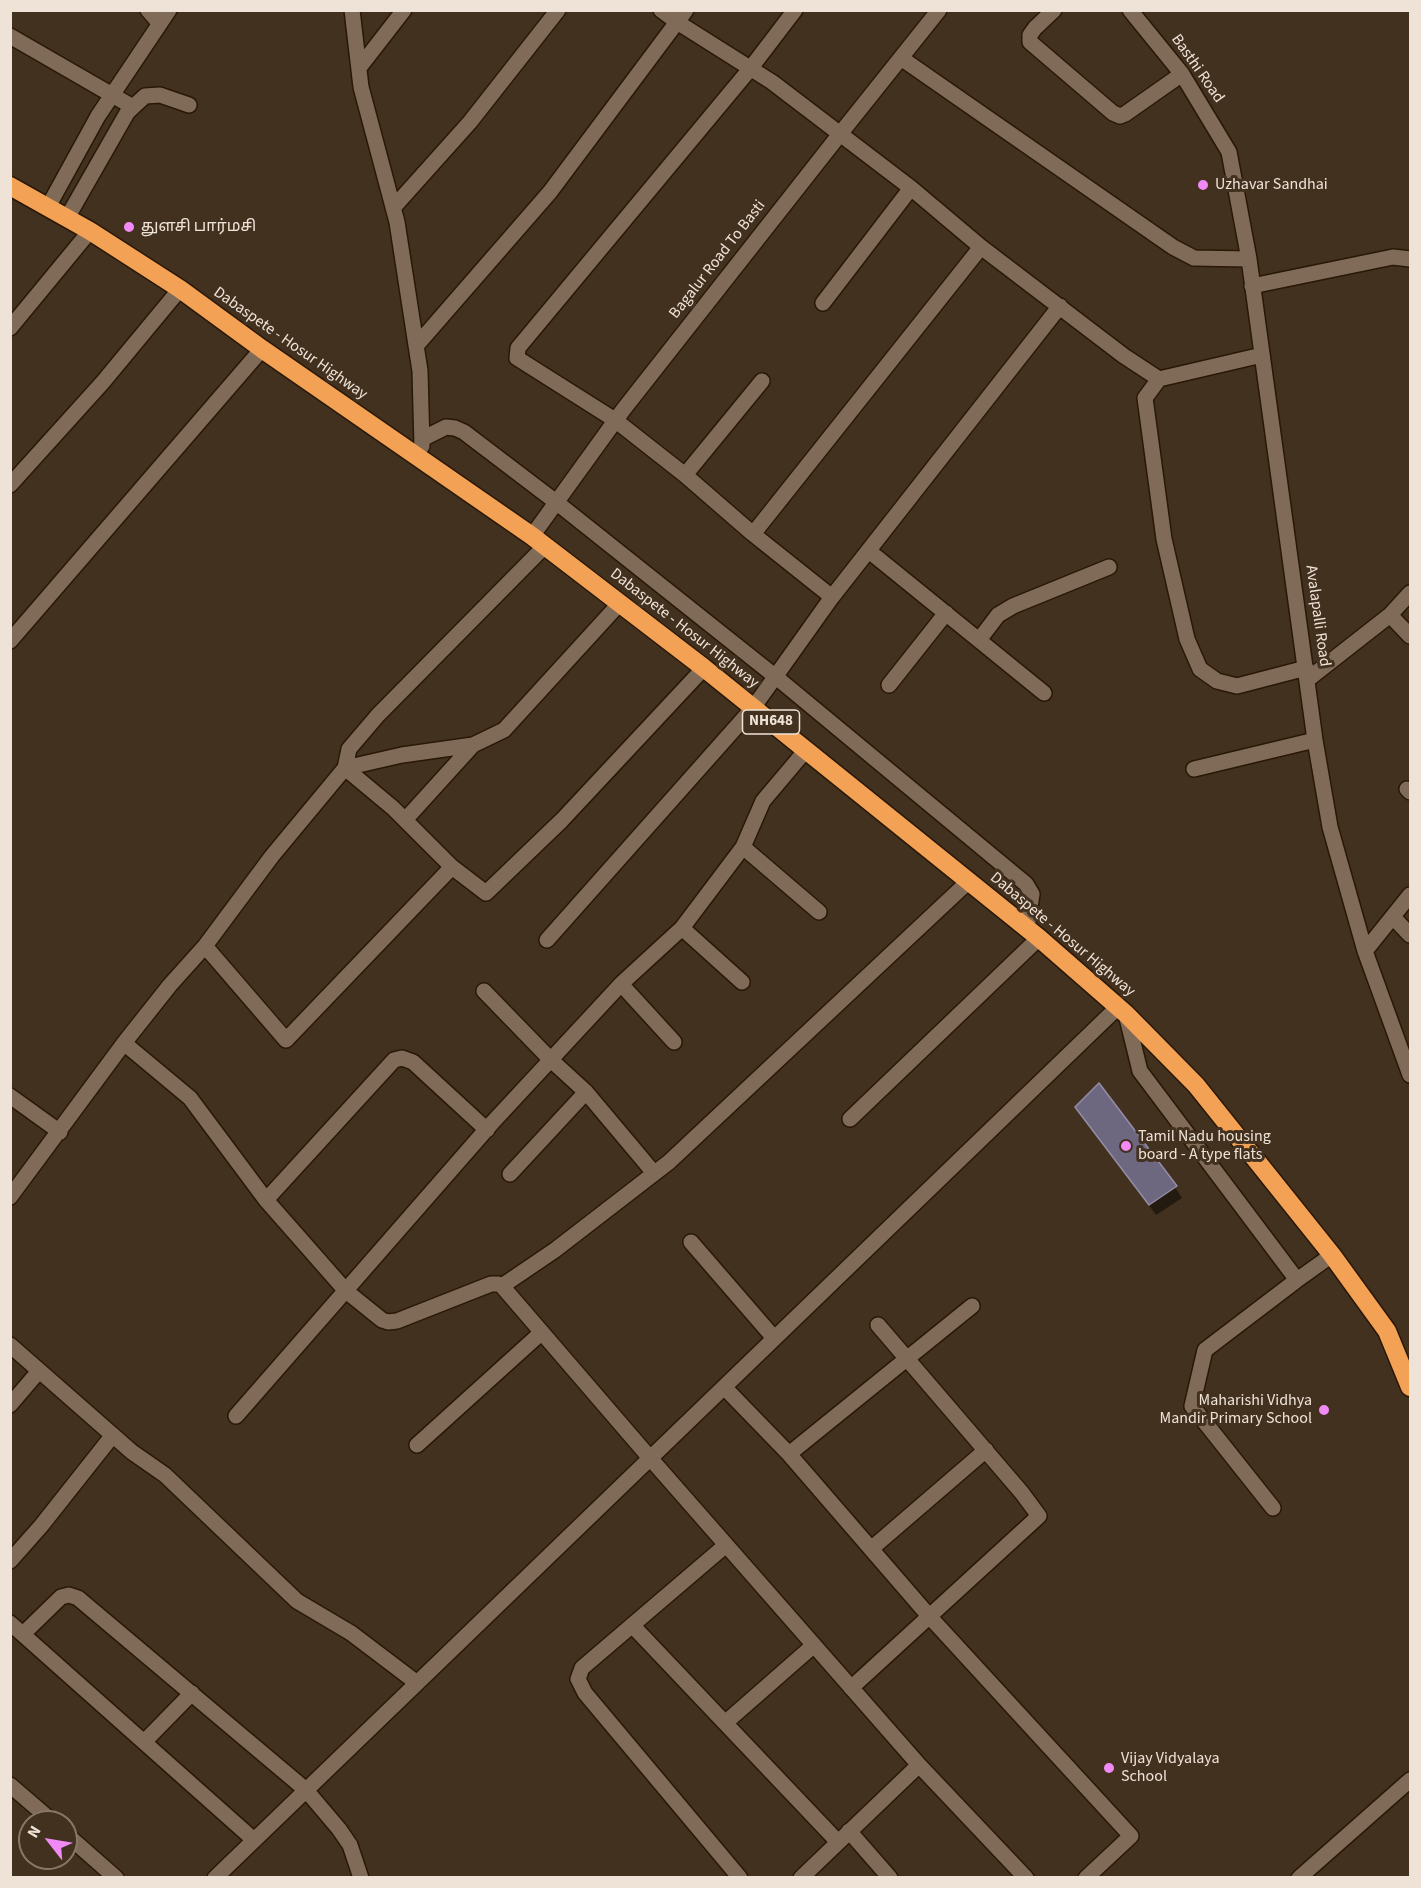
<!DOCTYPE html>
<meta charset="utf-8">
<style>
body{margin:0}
#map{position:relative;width:1421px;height:1888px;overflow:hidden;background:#43311f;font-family:"Source Sans 3",sans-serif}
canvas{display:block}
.frame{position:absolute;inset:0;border:12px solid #efe3d8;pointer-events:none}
.north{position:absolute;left:18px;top:1810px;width:60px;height:60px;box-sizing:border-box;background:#43311f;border:2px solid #887869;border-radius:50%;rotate:301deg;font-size:16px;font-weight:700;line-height:24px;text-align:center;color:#efe3d8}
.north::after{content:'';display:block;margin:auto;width:21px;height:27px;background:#f18af4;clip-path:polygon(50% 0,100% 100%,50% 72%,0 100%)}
</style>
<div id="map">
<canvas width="1421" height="1888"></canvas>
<div class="frame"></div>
<div class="north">N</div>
</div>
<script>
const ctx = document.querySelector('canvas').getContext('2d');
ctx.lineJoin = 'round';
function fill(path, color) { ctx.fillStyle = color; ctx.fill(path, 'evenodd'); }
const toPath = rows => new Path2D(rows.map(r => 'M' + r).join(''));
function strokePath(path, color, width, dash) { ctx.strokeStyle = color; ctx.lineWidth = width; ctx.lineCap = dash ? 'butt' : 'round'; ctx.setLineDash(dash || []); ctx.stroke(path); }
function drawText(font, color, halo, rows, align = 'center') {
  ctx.font = font + ' "Source Sans 3","Noto Sans Tamil",sans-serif'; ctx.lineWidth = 6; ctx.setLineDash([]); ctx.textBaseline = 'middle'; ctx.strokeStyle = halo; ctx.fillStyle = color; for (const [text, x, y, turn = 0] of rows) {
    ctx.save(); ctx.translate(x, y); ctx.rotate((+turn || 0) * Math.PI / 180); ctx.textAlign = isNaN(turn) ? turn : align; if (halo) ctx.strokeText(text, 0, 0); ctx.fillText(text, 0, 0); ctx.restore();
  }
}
fill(toPath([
 [1076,1107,1175,1187,1182,1198,1156,1215]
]), '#0007');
const building = toPath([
 [1099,1083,1177,1186,1149,1205,1075,1107,1099,1083]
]);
fill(building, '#6d6780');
strokePath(building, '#948da8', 1.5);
const minor = toPath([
 [148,10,160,24],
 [352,10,361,87,397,222,420,371,422,446],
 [686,10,677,22,772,82,911,188,981,247,1124,356,1159,379,1262,355],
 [795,10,750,69,518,348,517,358,615,420,685,475,753,534,832,597],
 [1054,10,1035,28,1030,35,1030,42,1113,113,1120,116,1125,114,1182,74],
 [1130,10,1182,74,1229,152,1249,259,1315,740,1330,827,1365,951,1410,1075],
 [10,36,133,107],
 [901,58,1173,247,1194,258,1249,259],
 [359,68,404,10],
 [48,207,98,116,169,10],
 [393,208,470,122,558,10],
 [67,218,127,113,133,107,145,96,160,95,189,105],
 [1252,286,1393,257,1410,259],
 [823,303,911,188],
 [10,328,90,231],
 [416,346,550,192,677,22,661,10],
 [1159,379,1145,398,1164,539,1187,639,1200,669,1217,681,1237,686,1306,668],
 [422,439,446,427,455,428,464,432,556,502,776,677,1026,884,1032,894,1027,929],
 [685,475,762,381],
 [10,485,103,382,180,289],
 [753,534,981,247],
 [532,536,623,410,840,134,939,10],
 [869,551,1044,693],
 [1410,593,1390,615,1410,636],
 [979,640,998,615,1013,606,1109,567],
 [10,641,262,349],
 [1307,680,1390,615],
 [889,685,946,613],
 [1194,769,1315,740],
 [1407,789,1410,792],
 [405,820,473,745],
 [743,847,819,912],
 [452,867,393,808,345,768,349,749,378,715,545,546],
 [1393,917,1410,935],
 [682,928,743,847,763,801,806,750],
 [547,940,753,708,832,597,1060,306],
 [205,946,286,1040,452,867,486,893,562,820,704,668],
 [1365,951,1410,895],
 [621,984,674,1042],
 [484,991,551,1060,586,1092,654,1173],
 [1126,1014,1140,1071,1297,1280,1332,1255],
 [124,1043,190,1098,266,1200,346,1291,382,1320,388,1322,397,1321,491,1284,498,1284,502,1286,650,1458,919,1765,1026,1878],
 [10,1096,60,1132],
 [850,1119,1039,938],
 [510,1174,586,1092],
 [10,1197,124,1043,170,985,205,946,272,856,345,768,402,755,473,745,504,730,620,603],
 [266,1200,394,1060,402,1058,413,1062,487,1130],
 [691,1242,774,1338],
 [502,1286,555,1250,669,1162,969,881],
 [10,1345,132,1452,165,1475,297,1601,351,1633,417,1683],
 [724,1387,789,1454,929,1616,1131,1836,1086,1878],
 [10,1405,39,1371],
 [236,1416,492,1123,621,984,682,928,742,982],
 [417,1445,542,1332],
 [789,1454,972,1306],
 [1273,1508,1192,1406,1205,1350,1297,1280],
 [726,1545,582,1668,578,1679,585,1693,740,1878],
 [871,1549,986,1450],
 [10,1561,41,1526,113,1435],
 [10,1623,254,1840],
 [632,1625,838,1842],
 [23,1634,61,1597,69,1595,78,1598,306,1790,339,1829,350,1845,361,1878],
 [851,1688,1039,1516,1022,1493,878,1325],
 [725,1723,814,1645],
 [145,1741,192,1693],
 [10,1785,53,1822],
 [849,1831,890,1878],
 [66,1834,116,1878],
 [215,1878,1118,1007],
 [801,1878,919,1765],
 [1299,1878,1410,1780]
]);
const highway = toPath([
 [10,186,90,231,180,289,262,349,532,536,704,668,1039,938,1126,1014,1196,1085,1332,1255,1387,1331,1410,1387]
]);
strokePath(minor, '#291807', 18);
strokePath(highway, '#291807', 21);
strokePath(minor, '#806b58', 15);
strokePath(highway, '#f3a154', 18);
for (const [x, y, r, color] of [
 [1203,185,6,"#f18af4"],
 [129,227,6,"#f18af4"],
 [1126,1146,6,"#f18af4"],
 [1324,1410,6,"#f18af4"],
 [1109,1768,6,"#f18af4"]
]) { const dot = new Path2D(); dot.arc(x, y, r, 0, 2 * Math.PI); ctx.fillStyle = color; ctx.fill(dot); strokePath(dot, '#43311f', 2); }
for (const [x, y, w] of [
 [771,722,57]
]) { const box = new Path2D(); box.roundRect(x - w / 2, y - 12, w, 24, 4.5); ctx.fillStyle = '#43311f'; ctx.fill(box); strokePath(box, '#efe3d8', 1.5); }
drawText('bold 15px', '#efe3d8', null, [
 ["NH648",771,722]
]);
drawText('16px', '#efe3d8', '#43311f', [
 ["Basthi Road",1197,69,55],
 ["Bagalur Road To Basti",718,260,-52],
 ["Dabaspete - Hosur Highway",290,344,35],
 ["Avalapalli Road",1317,616,82],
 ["Dabaspete - Hosur Highway",684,629,38],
 ["Dabaspete - Hosur Highway",1062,935,40]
]);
drawText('16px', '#efe3d8', '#43311f', [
 ["Uzhavar Sandhai",1215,185],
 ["துளசி பார்மசி",141,227],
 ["Tamil Nadu housing",1138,1137],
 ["board - A type flats",1138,1155],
 ["Maharishi Vidhya",1312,1401,"right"],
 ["Mandir Primary School",1312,1419,"right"],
 ["Vijay Vidyalaya",1121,1759],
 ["School",1121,1777]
], 'left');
</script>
